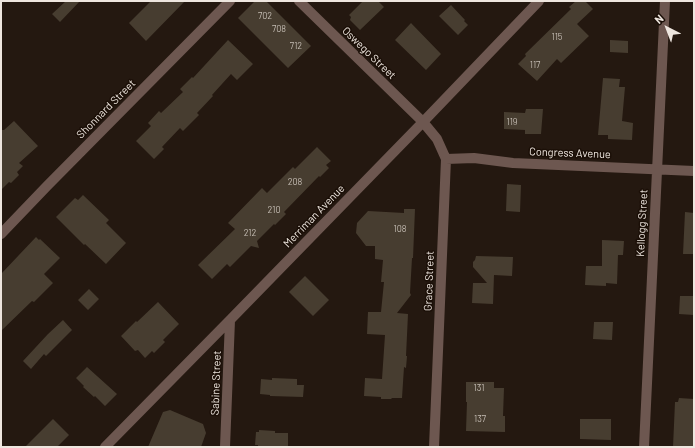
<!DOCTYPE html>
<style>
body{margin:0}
#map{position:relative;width:695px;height:448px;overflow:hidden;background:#241810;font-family:Barlow,sans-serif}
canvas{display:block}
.frame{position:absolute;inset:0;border:2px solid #eee6df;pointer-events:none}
.north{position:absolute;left:647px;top:8px;width:40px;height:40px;-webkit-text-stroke:3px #1b0f07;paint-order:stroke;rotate:318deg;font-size:11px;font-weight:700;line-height:16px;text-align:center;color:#eee6df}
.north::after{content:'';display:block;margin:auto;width:14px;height:18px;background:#eee6df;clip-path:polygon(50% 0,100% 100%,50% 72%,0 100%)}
</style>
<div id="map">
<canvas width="695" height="448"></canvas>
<div class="frame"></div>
<div class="north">N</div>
</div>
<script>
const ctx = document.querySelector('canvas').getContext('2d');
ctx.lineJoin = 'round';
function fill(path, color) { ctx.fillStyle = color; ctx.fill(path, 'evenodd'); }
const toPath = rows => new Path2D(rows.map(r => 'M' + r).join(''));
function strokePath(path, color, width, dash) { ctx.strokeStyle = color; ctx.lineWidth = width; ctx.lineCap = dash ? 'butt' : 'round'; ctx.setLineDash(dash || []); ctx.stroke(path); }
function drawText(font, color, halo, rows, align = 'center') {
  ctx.font = font + ' Barlow,sans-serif'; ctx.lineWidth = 3; ctx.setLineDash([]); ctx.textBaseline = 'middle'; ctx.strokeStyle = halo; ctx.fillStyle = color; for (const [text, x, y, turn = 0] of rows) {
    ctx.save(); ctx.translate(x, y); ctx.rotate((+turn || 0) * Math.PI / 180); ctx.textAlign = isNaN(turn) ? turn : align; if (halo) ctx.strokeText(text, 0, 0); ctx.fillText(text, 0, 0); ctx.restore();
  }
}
fill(toPath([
 [66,1,80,1,60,22,52,14],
 [151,1,185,1,146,41,129,23],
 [255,1,266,1,311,46,288,68,238,18],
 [363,1,378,1,384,7,360,30,350,20,351,17,349,15],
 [576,1,585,1,593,9,577,24,589,36,561,63,557,59,537,81,518,64,526,56,525,54,571,9,569,7],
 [451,5,465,20,464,21,468,25,458,35,439,16],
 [411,23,441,54,426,70,395,40],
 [228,40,253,64,237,80,231,74,212,95,213,96,197,113,199,115,183,131,180,128,162,147,164,149,154,159,136,141,151,126,148,123,159,111,161,113,183,92,180,89,192,77,193,78],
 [610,40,628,41,628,53,610,52],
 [603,78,620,79,619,87,625,87,622,121,633,123,632,140,608,139,608,135,598,135],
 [526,109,543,109,541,134,525,134,525,130,504,129,504,112,525,113],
 [14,121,38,146,19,163,23,166,17,172,19,175,11,183,9,182,1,190,1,130,4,130],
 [317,147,331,161,326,165,329,168,320,177,319,176,284,212,286,214,275,225,274,224,257,241,259,248,251,246,230,267,227,264,212,279,198,265,235,229,228,223,262,188,267,193,293,167,295,169],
 [507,184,521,185,520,212,506,211],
 [83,195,109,220,106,223,126,243,106,264,85,244,84,245,56,217,75,198,78,200],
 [404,209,415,209,413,258,412,258,410,293,411,295,397,313,408,314,406,356,407,356,406,368,404,367,402,398,392,398,391,399,381,399,381,397,364,396,365,378,382,379,385,335,367,334,368,312,381,312,384,282,381,282,383,260,375,259,375,246,366,246,356,233,357,223,368,211,404,213],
 [685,212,694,213,694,254,683,254],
 [36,237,39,240,40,239,60,258,44,274,53,283,34,302,32,301,1,331,1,274],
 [602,240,624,241,623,255,618,255,617,284,606,283,606,286,585,285,586,266,602,266],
 [476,256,513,257,512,276,494,275,493,304,472,303,473,283,487,283,473,267,473,262,475,260],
 [305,276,329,300,313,316,289,292],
 [89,289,99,299,88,310,78,300],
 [680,296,694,296,694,315,679,314],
 [158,302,179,324,163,340,165,342,154,353,152,351,145,358,138,350,135,351,121,336,136,321,137,322],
 [63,320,72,330,46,356,44,354,31,369,23,361,48,334],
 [594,322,613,322,612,340,593,339],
 [87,367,117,394,105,406,95,396,94,397,83,387,84,386,76,378],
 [272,378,297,379,297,385,304,385,303,397,270,396,270,395,260,394,261,379,272,380],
 [466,382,494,382,494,388,504,388,503,416,505,416,505,432,466,431,467,402,466,402],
 [679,398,694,399,694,447,673,447,675,402,678,402],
 [170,410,203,424,206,433,201,447,148,447,163,412],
 [53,419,69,435,57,447,25,447],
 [580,419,611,419,611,440,580,439],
 [259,430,275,431,275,433,288,433,288,447,258,447,258,445,255,445,256,432,259,432]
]), '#473d30');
strokePath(toPath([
 [299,1,423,122,437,139,446,159,434,447],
 [446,159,474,158,513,163,694,171],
 [1,234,47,186,230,1],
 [105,447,230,320,423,122,539,1],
 [225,447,230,320],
 [644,447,665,1]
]), '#6d5750', 10);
drawText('9px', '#c4bcb3', null, [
 ["702",265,16],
 ["708",279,29],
 ["115",557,37],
 ["712",296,46],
 ["117",535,65],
 ["119",512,122],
 ["208",295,182],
 ["210",274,210],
 ["108",400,229],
 ["212",250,233],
 ["131",479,388],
 ["137",480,419]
]);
drawText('11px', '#eee6df', '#1b0f07', [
 ["Oswego Street",369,53,44],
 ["Shonnard Street",106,109,-45],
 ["Congress Avenue",570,153,2],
 ["Merriman Avenue",314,216,-46],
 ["Kellogg Street",642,223,-87],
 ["Grace Street",429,281,-88],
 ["Sabine Street",216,383,-88]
]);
</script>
